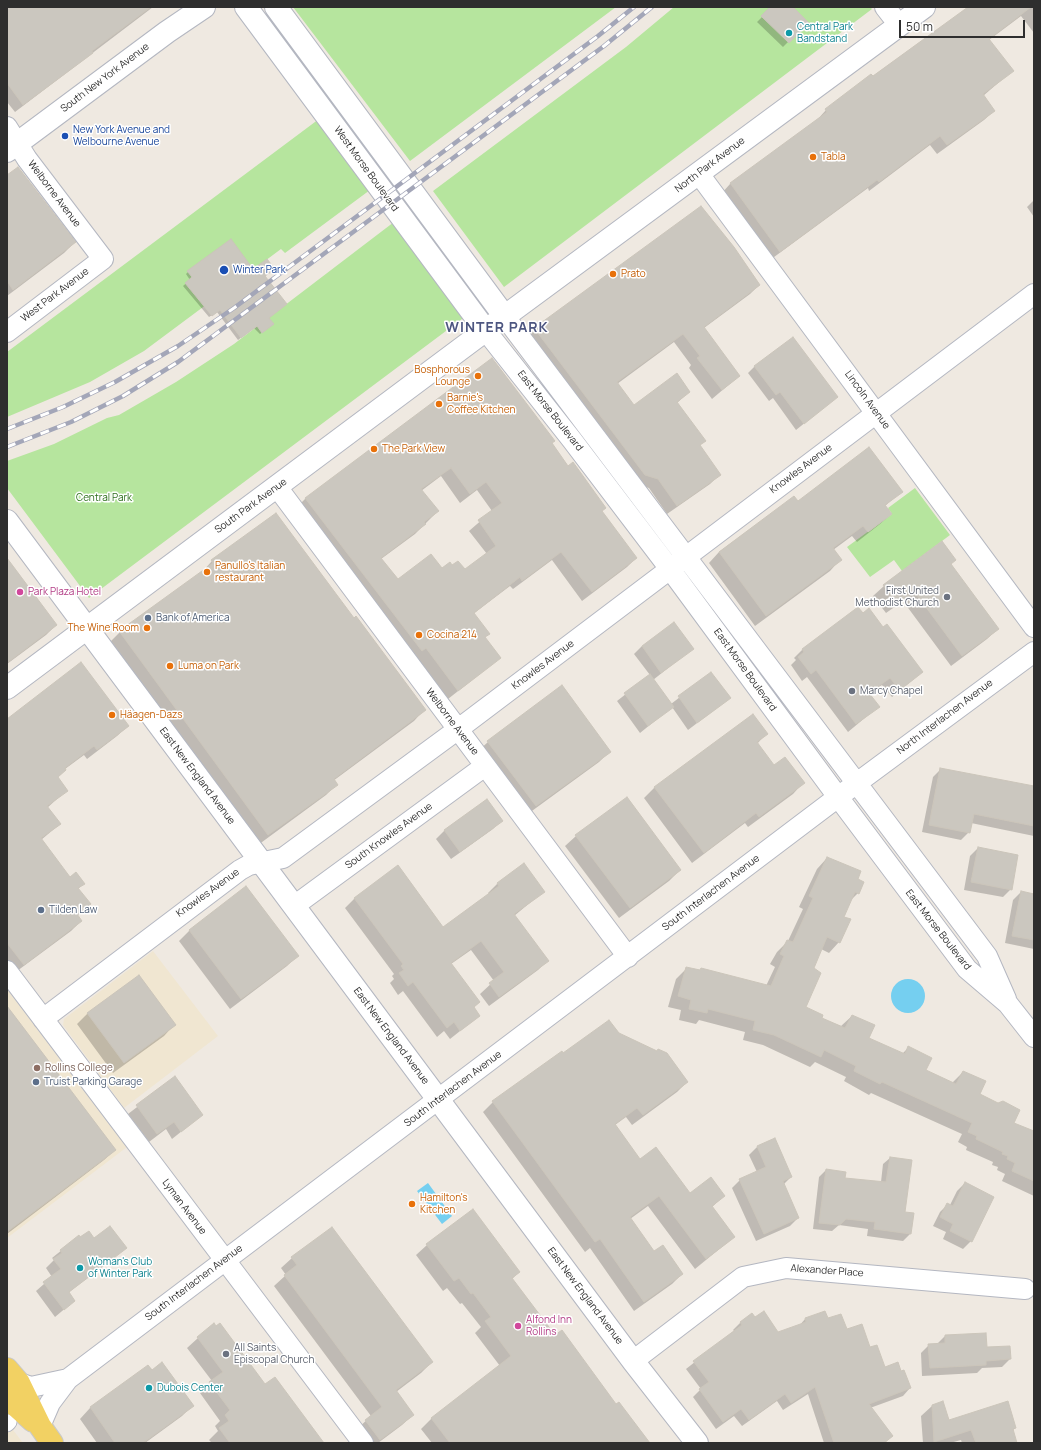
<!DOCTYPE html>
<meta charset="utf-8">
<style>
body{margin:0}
#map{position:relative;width:1041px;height:1450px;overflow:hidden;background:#efe9e1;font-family:Manrope,sans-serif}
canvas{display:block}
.frame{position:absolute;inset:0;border:8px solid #2e2e2e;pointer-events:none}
.scale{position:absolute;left:899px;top:20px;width:126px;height:18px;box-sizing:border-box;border:2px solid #2e2e2e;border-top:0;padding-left:5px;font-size:12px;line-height:14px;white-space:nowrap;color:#2e2e2e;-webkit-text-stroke:3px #fff;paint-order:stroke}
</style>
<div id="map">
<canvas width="1041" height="1450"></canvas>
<div class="frame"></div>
<div class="scale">50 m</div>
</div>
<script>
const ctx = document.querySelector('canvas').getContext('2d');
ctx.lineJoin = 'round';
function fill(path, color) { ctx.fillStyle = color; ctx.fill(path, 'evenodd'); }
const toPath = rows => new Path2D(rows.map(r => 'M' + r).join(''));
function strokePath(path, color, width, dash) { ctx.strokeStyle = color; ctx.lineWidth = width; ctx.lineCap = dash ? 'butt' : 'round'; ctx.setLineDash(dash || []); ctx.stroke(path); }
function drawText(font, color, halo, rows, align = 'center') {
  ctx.font = font + ' Manrope,sans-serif'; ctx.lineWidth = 3; ctx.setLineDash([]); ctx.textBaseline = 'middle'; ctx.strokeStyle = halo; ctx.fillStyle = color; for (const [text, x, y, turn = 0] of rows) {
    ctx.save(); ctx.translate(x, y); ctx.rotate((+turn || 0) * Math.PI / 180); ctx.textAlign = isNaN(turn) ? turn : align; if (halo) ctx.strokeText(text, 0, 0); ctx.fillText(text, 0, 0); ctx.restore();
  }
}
fill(toPath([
 [153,951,218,1036,124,1108,63,1025,64,1019],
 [7,989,127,1147,7,1238],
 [7,1422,23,1443,7,1443]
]), '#f0e6d1');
fill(toPath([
 [293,7,616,7,410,161],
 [674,7,870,7,872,9,504,287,433,191,626,47],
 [319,119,370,190,285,253,281,249,144,351,90,382,7,417,7,352],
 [394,222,466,316,89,598,7,488,7,461,54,444,107,418,119,415,176,382,234,344],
 [915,488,950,535,902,571,894,560,870,577,847,547,892,514,888,508]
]), '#b6e59e');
fill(toPath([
 '891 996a17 17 0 1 1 34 0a17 17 0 1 1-34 0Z',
 [428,1183,452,1216,442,1224,417,1191]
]), '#75cff0');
fill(toPath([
 [7,7,153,7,15,112,7,102],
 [772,7,792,7,807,23,783,47,757,22],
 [969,7,1034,7,1034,33,1021,16,989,40,1012,71,983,96,994,111,984,120,937,154,930,145,869,191,868,188,770,260,721,194,730,184,817,120,826,110],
 [7,176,75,242,64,253,7,296],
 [1034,200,1034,217,1027,207],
 [274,269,264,277,268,318,270,326,260,334,254,328,238,340,217,312,209,317,183,286,190,280,186,274,188,272],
 [759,285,750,294,704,328,739,376,712,399,689,368,691,365,674,342,617,384,634,406,689,392,677,403,704,441,699,446,719,475,710,484,667,514,649,488,636,484,526,338,535,329],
 [492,360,551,444,636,558,627,567,582,601,552,560,513,589,510,586,473,614,488,634,484,638,500,658,448,699,296,508,305,499],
 [441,476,460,503,477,490,492,511,469,531,487,554,465,571,452,566,398,580,381,559,415,534,438,511,421,491],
 [755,366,837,397,796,430,773,398,769,401,748,373],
 [901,492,885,506,891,514,880,524,857,542,852,536,833,550,840,560,830,571,755,626,709,563,719,552,794,497,797,502],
 [7,561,56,625,46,635,7,664],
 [212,561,354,619,424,710,414,721,333,781,336,785,326,795,258,845,109,643,120,632,202,572],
 [950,565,998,629,987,639,951,666,903,601,886,613,873,596,884,586],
 [858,608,922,672,892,697,882,685,869,694,878,707,848,732,807,677,802,681,791,665,796,660,794,658,802,650],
 [642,646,692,649,653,680,671,704,711,673,730,698,688,730,672,707,640,733,617,701,650,675,634,654],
 [753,716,766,734,757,744,774,766,803,783,793,794,748,827,745,823,692,863,644,798,654,788],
 [7,720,128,726,117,736,87,759,84,755,65,769,57,778,67,790,47,808,60,824,41,840,70,878,83,884,78,889,90,904,77,916,81,921,71,931,13,974,7,966],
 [488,742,609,752,599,762,525,816,477,752],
 [941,769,1034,787,1034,836,971,823,969,832,961,840,922,832,933,777],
 [486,800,501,821,493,829,451,859,436,839,444,831],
 [576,836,680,870,669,881,619,918,565,846],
 [978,848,1011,889,1003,897,964,890,970,856],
 [827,858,857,880,858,893,849,902,843,917,839,942,829,953,821,949,813,968,805,1008,820,1018,841,1026,852,1016,868,1039,902,1054,908,1048,924,1071,952,1083,963,1072,979,1095,1034,1140,1034,1196,1002,1181,1005,1174,997,1170,998,1167,992,1165,993,1162,966,1150,967,1147,958,1142,962,1134,871,1093,869,1095,844,1081,846,1077,815,1062,810,1067,763,1045,743,1040,745,1032,699,1020,696,1024,679,1020,681,1010,668,1007,676,979,687,968,766,986,775,967,770,964,777,952,788,941,803,909,799,907,817,869],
 [523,865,543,892,514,916,547,961,538,970,489,1006,480,994,494,981,471,950,451,964,479,1002,473,1008,479,1016,450,1039,444,1031,437,1037,403,991,398,995,390,983,394,979,392,976,394,974,345,908,354,899,398,866,443,928,489,894,488,893,497,884],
 [246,888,297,956,287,966,230,1009,179,941,189,931],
 [1021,892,1034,895,1034,949,1005,943,1013,900],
 [7,1007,115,1150,104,1160,7,1234],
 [88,1013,174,1025,164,1036,113,1073,77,1024],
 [618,1034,687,1082,677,1092,632,1125,626,1117,615,1125,640,1160,690,1195,724,1196,712,1207,734,1237,695,1269,648,1206,630,1219,654,1253,682,1274,672,1284,634,1311,590,1248,585,1252,483,1112,493,1102,563,1055],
 [175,1078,202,1115,172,1139,166,1129,149,1142,128,1114],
 [774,1139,791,1177,783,1185,798,1218,790,1226,756,1241,732,1188,740,1180,757,1172,749,1155,757,1147],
 [890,1158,910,1234,903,1241,867,1236,868,1229,839,1225,832,1231,813,1229,819,1177,826,1170,844,1179,881,1182,883,1164],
 [965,1183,971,1241,963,1249,943,1239,946,1232,933,1226,940,1212,948,1204,950,1205,957,1191],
 [78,1237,80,1239,94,1239,125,1248,68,1293,74,1301,55,1317,36,1291,52,1277,46,1268,54,1260,52,1258],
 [427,1245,519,1272,512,1279,555,1336,649,1443,432,1443,421,1429,432,1418,500,1366,475,1333,481,1327,462,1303,460,1304,447,1288,443,1291,416,1255],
 [292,1258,432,1362,421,1373,396,1392,413,1415,402,1425,378,1443,364,1443,355,1431,371,1416,274,1286,286,1275,281,1268],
 [754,1318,778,1334,799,1326,805,1319,827,1320,846,1330,870,1348,884,1368,901,1372,910,1388,903,1396,870,1408,891,1436,885,1443,824,1443,808,1394,783,1410,777,1401,742,1426,734,1416,716,1429,693,1397,701,1389,686,1369,734,1331,733,1330,741,1322],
 [945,1336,986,1348,1010,1359,1002,1367,982,1368,977,1373,922,1376,921,1353,929,1345,937,1344],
 [198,1338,265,1386,323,1443,212,1443,209,1440,218,1431,215,1426,220,1421,200,1393,212,1381,187,1348],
 [148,1366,193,1405,182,1416,145,1443,97,1443,80,1419,90,1408],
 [932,1406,949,1421,1015,1428,1012,1431,1016,1443,962,1443,961,1440,950,1443,923,1443,921,1416]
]), '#0003');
const building = toPath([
 [7,7,151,7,92,51,93,53,23,105,7,83,7,7],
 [770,7,793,7,809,23,789,43,761,16,770,7],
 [968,7,1031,7,989,39,1014,71,983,94,995,111,947,145,940,136,879,182,877,180,780,252,730,183,827,112,825,109,871,74,873,76,968,7],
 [18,167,76,242,13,290,7,281,7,175,18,167],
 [701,206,734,247,760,285,704,327,740,376,722,390,697,358,700,356,683,334,617,382,634,405,677,373,690,392,677,402,706,441,700,445,721,475,677,506,658,479,645,475,534,328,701,206],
 [231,239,253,269,267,259,275,269,265,276,287,304,269,318,274,324,262,333,257,326,241,338,220,310,212,316,185,283,192,277,187,271,231,239],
 [793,337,838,397,804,424,780,392,776,395,754,366,793,337],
 [492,358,555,441,552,443,568,466,573,462,606,508,602,511,637,558,592,592,561,552,522,581,520,577,474,613,490,634,485,637,501,658,458,691,426,648,422,651,305,498,492,358],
 [451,468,470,494,486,482,502,503,478,520,496,546,465,569,458,561,452,565,450,562,442,568,431,554,398,579,381,558,426,524,424,522,439,511,421,489,451,468],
 [869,447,903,492,885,505,892,514,868,532,863,526,833,548,842,560,766,616,719,552,794,496,798,501,869,447],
 [276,513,354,618,356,616,426,710,334,779,338,785,268,835,119,631,213,563,211,560,276,513],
 [942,541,956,560,951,564,999,629,962,656,914,591,897,604,883,585,942,541],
 [7,558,57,625,7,663,7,558],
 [858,607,863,613,869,608,883,627,887,624,923,672,900,690,890,678,869,693,880,707,856,724,816,670,811,674,798,657,804,652,802,649,858,607],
 [674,622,694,649,661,673,642,646,674,622],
 [81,662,129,726,97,750,94,746,65,768,66,770,58,777,68,791,47,806,61,824,41,838,70,877,76,872,85,884,78,888,91,904,77,914,82,921,24,965,7,943,7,719,81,662],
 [711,672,731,698,697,723,678,696,711,672],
 [650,674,674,707,648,726,624,693,650,674],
 [562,685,611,752,536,806,487,741,562,685],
 [753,714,768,734,757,742,774,765,785,757,805,783,759,817,756,813,704,853,654,787,753,714],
 [940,768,1034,786,1034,826,974,814,970,833,929,825,940,768],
 [627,797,681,870,630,908,575,835,627,797],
 [487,799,503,821,460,852,444,830,487,799],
 [978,847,1018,855,1012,890,971,882,978,847],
 [827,857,861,871,858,879,864,882,859,894,855,892,844,917,851,919,840,943,827,937,814,968,821,973,806,1007,823,1015,822,1018,845,1028,852,1015,875,1025,869,1038,905,1054,908,1046,932,1058,926,1070,956,1084,963,1071,986,1081,980,1094,998,1103,1003,1101,1020,1110,1014,1123,1034,1131,1034,1181,1012,1171,1015,1163,1007,1159,1008,1156,1002,1154,1003,1152,976,1139,977,1136,968,1132,972,1123,882,1082,880,1084,854,1071,856,1066,824,1050,821,1057,774,1035,753,1030,755,1021,708,1009,707,1013,689,1009,691,1000,678,996,686,967,700,970,701,968,771,986,784,956,780,954,787,940,793,942,813,898,809,896,827,857],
 [524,863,545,892,514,914,549,961,499,997,489,983,504,972,481,941,451,963,480,1002,474,1007,480,1016,460,1031,454,1022,447,1028,413,982,408,986,399,973,404,970,401,966,403,964,354,898,398,865,443,927,499,886,497,883,524,863],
 [246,886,299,956,241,999,189,930,246,886],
 [1021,891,1034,894,1034,940,1012,936,1021,891],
 [139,975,176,1025,124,1063,87,1013,139,975],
 [7,1006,116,1150,7,1232,7,1006],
 [609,1020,619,1033,657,1051,658,1049,667,1053,688,1082,643,1115,637,1108,615,1124,640,1159,656,1147,690,1193,711,1177,725,1196,712,1206,735,1237,706,1259,659,1196,630,1217,654,1251,663,1245,683,1274,644,1302,600,1239,595,1242,492,1101,562,1051,563,1053,609,1020],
 [175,1076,203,1115,181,1132,174,1122,157,1134,136,1105,175,1076],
 [775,1138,792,1177,783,1181,799,1218,764,1234,739,1179,766,1167,757,1146,775,1138],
 [890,1157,912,1160,905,1212,914,1213,911,1234,874,1229,875,1222,846,1219,840,1225,819,1223,826,1169,846,1172,845,1178,886,1182,890,1157],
 [965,1182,994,1197,972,1242,950,1231,953,1224,940,1217,947,1203,953,1206,965,1182],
 [473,1209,520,1272,512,1278,555,1335,562,1330,616,1404,619,1402,650,1443,450,1443,431,1418,511,1356,485,1321,491,1317,473,1293,471,1294,459,1278,454,1281,426,1244,473,1209],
 [110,1226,127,1248,69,1292,75,1301,64,1310,43,1282,61,1269,53,1259,62,1253,60,1250,79,1235,80,1237,89,1231,94,1238,110,1226],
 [332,1227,433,1362,396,1390,414,1415,380,1440,365,1420,382,1407,284,1275,297,1265,291,1257,332,1227],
 [764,1311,778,1332,806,1322,805,1318,825,1311,828,1318,841,1314,847,1329,862,1324,870,1347,877,1345,885,1367,898,1362,901,1371,904,1370,911,1388,869,1404,893,1436,884,1443,834,1443,815,1387,791,1403,785,1394,749,1420,741,1409,723,1422,699,1389,709,1382,693,1361,742,1325,740,1322,752,1313,755,1317,764,1311],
 [214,1323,216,1326,220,1323,265,1384,275,1377,324,1443,230,1443,219,1428,229,1421,225,1415,230,1410,209,1382,223,1372,197,1337,214,1323],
 [986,1333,987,1347,1010,1346,1011,1359,986,1361,986,1365,930,1368,928,1344,945,1343,945,1335,986,1333],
 [162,1362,194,1406,143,1443,115,1443,90,1407,148,1365,152,1370,162,1362],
 [943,1401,949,1420,1008,1401,1016,1428,1013,1429,1017,1443,976,1443,971,1430,934,1442,932,1405,943,1401]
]);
fill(building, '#cbc7bf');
strokePath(building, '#cbc5ba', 1);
const pedestrian = toPath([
 [7,1424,9,1422]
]);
const minor = toPath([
 [885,7,899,25],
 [7,127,27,159,103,259,7,332],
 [699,174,1034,627],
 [505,317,987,956,1006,999],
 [486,331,572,440,670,569,838,797,967,969,1008,1004,1034,1037],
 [277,487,628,957],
 [294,906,485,766],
 [7,971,363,1443],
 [43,1019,240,870,249,865,283,858,457,730,1034,294],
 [633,1361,743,1277,786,1268,1025,1289],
 [19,1383,31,1387,68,1379],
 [40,1426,50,1403,68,1379,838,797,1034,652]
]);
const tertiary = toPath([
 [246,7,486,331],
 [276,7,505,317],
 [7,151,167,32,204,7],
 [7,521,633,1361,697,1443],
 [7,688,474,339,924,7]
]);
const primary = toPath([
 [7,1369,19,1383,40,1426,52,1443],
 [7,1398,33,1421]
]);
strokePath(pedestrian, '#b4b7c1', 17);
strokePath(minor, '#b4b7c1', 22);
strokePath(tertiary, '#b4b7c1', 24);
strokePath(primary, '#c9c9c9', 24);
strokePath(pedestrian, '#fff', 15);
strokePath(minor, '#fff', 20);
strokePath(tertiary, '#fff', 22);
strokePath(primary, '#f2d163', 22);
const rail = toPath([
 [7,429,63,407,115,382,178,346,234,308,376,202,598,36,634,7],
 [7,447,71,422,123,396,178,362,604,46,652,7]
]);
strokePath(rail, '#a3a6b8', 4.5);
strokePath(rail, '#fff', 3, [9]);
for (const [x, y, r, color] of [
 [789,33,4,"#0f9aa8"],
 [65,136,4,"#1a4fb4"],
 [813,157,4,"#e8710a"],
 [224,270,5,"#1a4fb4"],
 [613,274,4,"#e8710a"],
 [478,376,4,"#e8710a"],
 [439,404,4,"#e8710a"],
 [374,449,4,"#e8710a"],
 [207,572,4,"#e8710a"],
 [20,592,4,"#d1479c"],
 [947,597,4,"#6b7280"],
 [148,618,4,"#5c6f8a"],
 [147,628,4,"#e8710a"],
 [419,635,4,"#e8710a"],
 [170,666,4,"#e8710a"],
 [852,691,4,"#6b7280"],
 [112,715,4,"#e8710a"],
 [41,910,4,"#5c6f8a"],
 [37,1068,4,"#8d6e63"],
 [36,1082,4,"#5c6f8a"],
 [412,1204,4,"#e8710a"],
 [80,1268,4,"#0f9aa8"],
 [518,1326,4,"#d1479c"],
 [226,1354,4,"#6b7280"],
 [149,1388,4,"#0f9aa8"]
]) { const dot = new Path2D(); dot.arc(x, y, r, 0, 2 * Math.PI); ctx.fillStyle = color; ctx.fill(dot); strokePath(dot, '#fff', 1.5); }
drawText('10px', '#0d838f', '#fff', [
 ["Central Park",797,27],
 ["Bandstand",797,39],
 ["Woman's Club",88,1262],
 ["of Winter Park",88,1274],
 ["Dubois Center",157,1388]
], 'left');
drawText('10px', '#2e2e2e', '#fff', [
 ["South New York Avenue",105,78,-37],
 ["North Park Avenue",710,165,-37],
 ["West Morse Boulevard",366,169,54],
 ["Welborne Avenue",54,194,53],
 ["West Park Avenue",55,295,-37],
 ["Lincoln Avenue",867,400,54],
 ["East Morse Boulevard",550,411,52],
 ["Knowles Avenue",801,469,-37],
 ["South Park Avenue",251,506,-36],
 ["Knowles Avenue",543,665,-37],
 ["East Morse Boulevard",745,670,54],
 ["North Interlachen Avenue",945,717,-37],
 ["Welborne Avenue",452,722,53],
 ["East New England Avenue",197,776,53],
 ["South Knowles Avenue",389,836,-36],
 ["Knowles Avenue",208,893,-36],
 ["South Interlachen Avenue",711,893,-37],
 ["East Morse Boulevard",938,930,52],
 ["East New England Avenue",391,1036,53],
 ["South Interlachen Avenue",453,1089,-37],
 ["Lyman Avenue",184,1207,53],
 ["Alexander Place",827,1271,4],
 ["South Interlachen Avenue",194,1283,-37],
 ["East New England Avenue",585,1296,53]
]);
drawText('10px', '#164399', '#fff', [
 ["New York Avenue and",73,130],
 ["Welbourne Avenue",73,142],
 ["Winter Park",233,270]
], 'left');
drawText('10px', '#c56008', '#fff', [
 ["Tabla",821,157],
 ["Prato",621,274],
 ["Bosphorous",470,370,"right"],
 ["Lounge",470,382,"right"],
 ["Barnie's",447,398],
 ["Coffee Kitchen",447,410],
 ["The Park View",382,449],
 ["Panullo's Italian",215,566],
 ["restaurant",215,578],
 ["The Wine Room",139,628,"right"],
 ["Cocina 214",427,635],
 ["Luma on Park",178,666],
 ["Häagen-Dazs",120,715],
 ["Hamilton's",420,1198],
 ["Kitchen",420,1210]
], 'left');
drawText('10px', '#2c6e1b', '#fff', [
 ["Central Park",104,498]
]);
drawText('10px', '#5b616d', '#fff', [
 ["First United",939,591,"right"],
 ["Methodist Church",939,603,"right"],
 ["Marcy Chapel",860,691],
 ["All Saints",234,1348],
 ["Episcopal Church",234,1360]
], 'left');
drawText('10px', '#b23c85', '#fff', [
 ["Park Plaza Hotel",28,592],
 ["Alfond Inn",526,1320],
 ["Rollins",526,1332]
], 'left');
drawText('10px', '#4e5e75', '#fff', [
 ["Bank of America",156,618],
 ["Tilden Law",49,910],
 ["Truist Parking Garage",44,1082]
], 'left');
drawText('10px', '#785e54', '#fff', [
 ["Rollins College",45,1068]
], 'left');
ctx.letterSpacing = '1px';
drawText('bold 14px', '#4d5680', '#fff', [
 ["WINTER PARK",497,328]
]);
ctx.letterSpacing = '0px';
</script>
